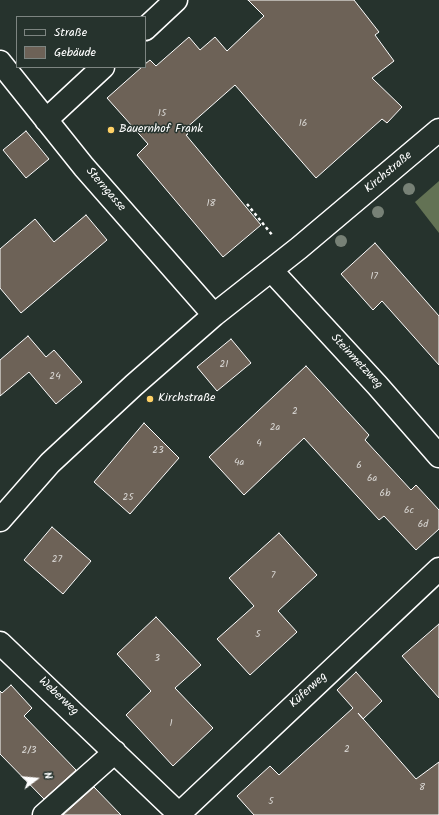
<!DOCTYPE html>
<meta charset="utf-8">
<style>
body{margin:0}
#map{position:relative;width:439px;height:815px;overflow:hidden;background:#26332d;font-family:Kalam,sans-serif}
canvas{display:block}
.legend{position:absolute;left:16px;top:16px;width:130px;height:52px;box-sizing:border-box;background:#26332d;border:1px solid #7d8581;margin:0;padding:5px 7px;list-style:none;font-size:12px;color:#fff}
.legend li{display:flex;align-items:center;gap:8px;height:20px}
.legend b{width:20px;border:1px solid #7d8581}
.north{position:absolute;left:16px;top:759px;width:40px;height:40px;-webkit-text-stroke:3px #26332d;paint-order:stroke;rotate:74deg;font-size:11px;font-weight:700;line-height:16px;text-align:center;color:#fff}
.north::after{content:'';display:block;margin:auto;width:14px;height:18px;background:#fff;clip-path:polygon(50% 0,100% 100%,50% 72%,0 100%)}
</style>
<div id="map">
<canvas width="439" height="815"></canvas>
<ul class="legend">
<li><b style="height:5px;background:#26332d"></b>Straße</li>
<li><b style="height:11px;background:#6d6257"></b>Gebäude</li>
</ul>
<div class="north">N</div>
</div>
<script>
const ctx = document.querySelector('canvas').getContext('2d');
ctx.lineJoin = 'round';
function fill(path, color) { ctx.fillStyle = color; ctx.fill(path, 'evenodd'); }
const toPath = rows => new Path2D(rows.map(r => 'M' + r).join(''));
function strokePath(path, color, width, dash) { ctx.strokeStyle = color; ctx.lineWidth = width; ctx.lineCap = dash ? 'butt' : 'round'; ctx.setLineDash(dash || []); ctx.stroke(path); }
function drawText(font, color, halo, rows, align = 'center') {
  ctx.font = font + ' Kalam,sans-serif'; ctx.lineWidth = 3; ctx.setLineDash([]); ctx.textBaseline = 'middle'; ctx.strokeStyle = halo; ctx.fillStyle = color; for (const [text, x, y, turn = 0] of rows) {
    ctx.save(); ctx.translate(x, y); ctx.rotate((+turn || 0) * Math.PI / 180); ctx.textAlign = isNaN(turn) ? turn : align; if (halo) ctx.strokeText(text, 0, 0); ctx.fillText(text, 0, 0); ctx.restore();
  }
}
fill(toPath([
 [439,181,439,233,415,202]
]), '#637254');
const building = toPath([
 [248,0,354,0,379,32,375,35,394,61,372,78,402,107,387,123,382,119,316,178,235,85,184,130,188,134,186,135,261,225,223,257,137,155,148,144,107,98,142,67,145,67,145,64,150,60,156,66,189,37,200,50,215,37,227,51,264,16,248,0],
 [26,131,49,159,26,178,3,150,26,131],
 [86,215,107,240,21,313,0,288,0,249,35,219,54,242,86,215],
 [375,243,439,316,439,365,382,301,373,310,341,274,375,243],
 [28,336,46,357,54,350,82,382,56,404,29,372,0,396,0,360,28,336],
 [231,339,251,363,217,391,197,367,231,339],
 [306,366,369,435,365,440,411,490,416,485,439,510,439,529,416,550,384,516,379,520,304,438,244,495,209,457,306,366],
 [144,423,179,458,130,514,94,482,144,423],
 [52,527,91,561,63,594,24,560,52,527],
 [279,533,317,575,278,611,297,632,250,675,217,639,254,606,229,578,279,533],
 [156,617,201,665,175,688,213,728,173,766,126,715,151,691,117,654,156,617],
 [439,624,439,698,402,656,439,624],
 [356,672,382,701,363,719,358,713,416,779,439,762,439,815,254,815,237,796,270,766,279,775,353,708,337,690,356,672],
 [11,685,32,708,24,716,76,770,44,799,0,754,0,691,2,693,11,685],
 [94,787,121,815,63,815,94,787]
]);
fill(building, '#6d6257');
strokePath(building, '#fff', 1);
const street = toPath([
 [145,29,176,0],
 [0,62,84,167,214,315],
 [46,120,103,67],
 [271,270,377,385,439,456],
 [0,520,50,463,134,385,214,315,299,248,439,130],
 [0,643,180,815],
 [179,814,439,569],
 [44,815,115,752]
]);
strokePath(street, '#fff', 25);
strokePath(toPath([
 [247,204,273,236]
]), '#fff', 2.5, [3, 3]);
strokePath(street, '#26332d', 22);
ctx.fillStyle = '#778176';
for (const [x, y] of [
 [409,189],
 [378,212],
 [341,241]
]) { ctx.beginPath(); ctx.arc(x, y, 6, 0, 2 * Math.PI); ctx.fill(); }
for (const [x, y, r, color] of [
 [111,130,4,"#ffd166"],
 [150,399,4,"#ffd166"]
]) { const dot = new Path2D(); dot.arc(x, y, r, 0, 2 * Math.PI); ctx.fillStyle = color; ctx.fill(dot); strokePath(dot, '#26332d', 1.5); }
drawText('10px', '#dad8d5', null, [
 ["15",162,114],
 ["16",303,124],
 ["18",211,204],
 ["17",374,277],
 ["21",224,365],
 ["24",55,377],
 ["2",295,412],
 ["2a",275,428],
 ["4",259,444],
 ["23",158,451],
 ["4a",239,463],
 ["6",359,466],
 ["6a",372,479],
 ["6b",385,494],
 ["25",128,498],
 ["6c",409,511],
 ["6d",423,525],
 ["27",57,560],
 ["7",273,576],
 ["5",258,635],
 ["3",157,659],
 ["1",171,724],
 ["2",347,750],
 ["2/3",29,751],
 ["8",422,788],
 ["5",271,802]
]);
drawText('12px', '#fff', '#26332d', [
 ["Bauernhof Frank",119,130],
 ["Kirchstraße",158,399]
], 'left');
drawText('12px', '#fff', '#26332d', [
 ["Kirchstraße",389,173,-40],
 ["Sterngasse",105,190,49],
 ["Steinmetzweg",356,362,47],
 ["Küferweg",309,691,-43],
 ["Weberweg",58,697,43]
]);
</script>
